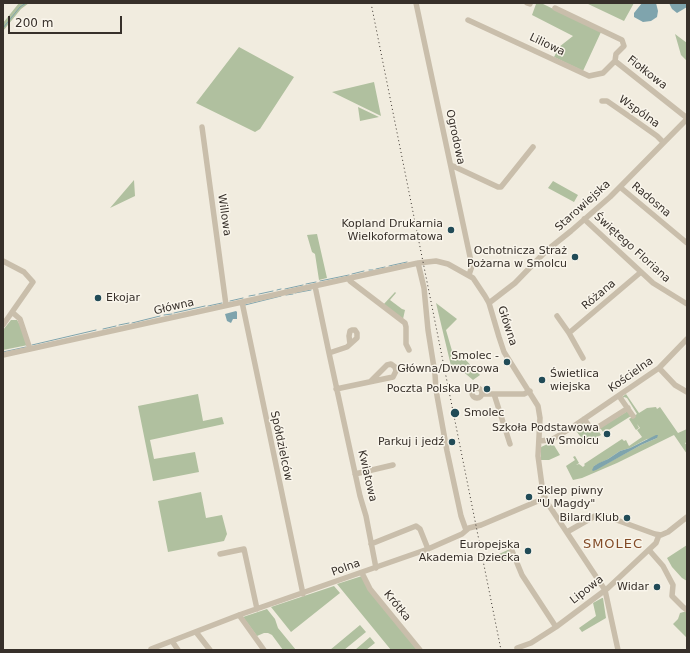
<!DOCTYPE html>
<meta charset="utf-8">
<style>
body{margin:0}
#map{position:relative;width:690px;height:653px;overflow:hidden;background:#f1ecdf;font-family:"DejaVu Sans",sans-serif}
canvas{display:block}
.frame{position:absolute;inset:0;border:4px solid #37302a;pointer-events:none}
.scale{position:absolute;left:8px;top:16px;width:114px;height:18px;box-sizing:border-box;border:2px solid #37302a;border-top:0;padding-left:5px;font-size:12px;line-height:14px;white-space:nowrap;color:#37302a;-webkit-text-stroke:3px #f9f5eb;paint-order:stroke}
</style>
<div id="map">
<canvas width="690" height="653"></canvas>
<div class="frame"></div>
<div class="scale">200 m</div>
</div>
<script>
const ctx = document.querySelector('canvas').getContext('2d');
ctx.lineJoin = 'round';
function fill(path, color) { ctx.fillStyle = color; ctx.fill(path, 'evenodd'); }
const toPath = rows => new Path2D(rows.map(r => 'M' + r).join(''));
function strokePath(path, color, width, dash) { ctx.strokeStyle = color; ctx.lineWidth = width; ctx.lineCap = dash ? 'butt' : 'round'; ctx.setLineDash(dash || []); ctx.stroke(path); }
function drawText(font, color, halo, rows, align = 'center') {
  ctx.font = font + ' "DejaVu Sans",sans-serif'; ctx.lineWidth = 3; ctx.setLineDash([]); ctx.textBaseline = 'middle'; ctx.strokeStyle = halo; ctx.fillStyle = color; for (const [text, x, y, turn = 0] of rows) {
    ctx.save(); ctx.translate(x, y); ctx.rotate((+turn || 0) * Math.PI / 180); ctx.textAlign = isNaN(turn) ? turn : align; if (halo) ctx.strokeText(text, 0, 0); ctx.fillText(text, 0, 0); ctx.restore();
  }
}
fill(toPath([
 [19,3,29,3,21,9,3,31,3,23],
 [541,3,601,32,583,71,554,57,559,47,573,36,532,15,536,4],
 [586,3,634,3,624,21],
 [675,34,687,43,687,61,681,55],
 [239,47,294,77,260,129,255,132,196,103],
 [374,82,381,116,332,92],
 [358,107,379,117,360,121],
 [134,180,135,196,110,208],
 [553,181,578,195,574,202,548,188],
 [317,234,327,278,319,280,315,254,312,252,307,235],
 [395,292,396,293,390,300,402,309,405,310,403,319,383,305],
 [436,303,457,319,446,330,455,361,462,356,480,375,473,380,460,369,452,370],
 [11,320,17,320,20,325,28,345,3,350,3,330],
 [198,394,203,421,222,417,224,424,150,440,154,459,195,452,199,472,153,481,138,406],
 [626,394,639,413,647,408,656,407,657,409,660,407,678,433,687,429,687,442,685,443,687,446,687,454,674,435,617,463,582,478,573,480,566,466,575,460,573,457,575,456,579,463,576,465,579,464,583,467,585,465,584,464,622,439,624,441,626,440,629,446,642,437,637,430,640,428,637,424,639,428,636,430,629,419,637,414,627,398,624,397,623,398,622,397],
 [657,438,641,445,604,465,594,466,608,459,620,451,630,448,647,439],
 [626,412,628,412,631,416,604,433,600,428],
 [584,422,598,430,601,435,594,439,582,439,575,429],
 [552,442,560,455,549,460,541,460,541,447],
 [201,492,206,518,222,515,227,534,224,541,168,552,158,501],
 [687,545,687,581,682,578,672,567,667,558],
 [510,549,514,558,512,560,501,562,499,554],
 [362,576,418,650,391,650,337,584],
 [334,586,340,593,291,632,271,607],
 [602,598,603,598,606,618,582,632,579,628,596,616,593,603],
 [267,609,275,619,278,628,296,650,283,650,272,635,268,633,264,633,257,636,243,617],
 [687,611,687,638,673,624,678,619,680,613],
 [360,625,366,632,344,650,330,650],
 [370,637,375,643,366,650,355,650]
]), '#b0c09f');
fill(toPath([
 [642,3,656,3,658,11,657,17,651,21,643,22,634,17,634,13],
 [669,3,687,3,687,7,677,13,672,9],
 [236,311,237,312,237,319,233,319,231,323,227,321,225,314],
 [656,435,658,435,657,438,641,445,596,470,593,471,592,470,594,466,599,463,608,459,620,451,630,448]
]), '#7fa4ad');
strokePath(toPath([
 [3,28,20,7,26,3],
 [389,266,407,262],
 [376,269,385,267],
 [369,270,373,270],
 [352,274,364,271],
 [320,281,349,275],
 [306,284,316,282],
 [285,289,303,285],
 [277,290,281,289],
 [295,293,311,290],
 [259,294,273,291],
 [286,295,293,294],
 [249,296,255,295],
 [230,301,243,298],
 [245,305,281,296],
 [208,306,222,303],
 [174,313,205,306],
 [164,315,172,314],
 [132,323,160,316],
 [119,325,129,323],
 [103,329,116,326],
 [32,345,96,330],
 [3,352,26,347]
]), '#7fa4ad', 1);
strokePath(toPath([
 [416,3,472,266,469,275],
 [527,3,530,4],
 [555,8,622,40,624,46,616,54,615,61,687,118],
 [468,20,589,76,603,73,615,61],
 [602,101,607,101,633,119,657,136,663,142],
 [202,127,226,305],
 [451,167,453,166,498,187,501,187,533,147],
 [620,187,687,243],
 [584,219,653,283,687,304],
 [3,261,24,272,33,282,3,325],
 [418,263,424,288,428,330,435,374,436,390,447,451,461,516,466,530],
 [350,278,350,281,405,323,406,327,406,344,409,350],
 [315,286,329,353,360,496,366,516,376,568],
 [242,302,303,594],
 [489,303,515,283,546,251,571,231,610,197,687,119],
 [12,312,20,319,30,349],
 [557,316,569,333,583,358],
 [569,333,641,272],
 [329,353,347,347,357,338,357,333,355,330,352,330,350,331,349,336,350,344],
 [3,355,418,263,436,261,448,264,473,278,485,296,489,303,499,337,504,352,538,406,540,418,538,456,543,493,548,504,605,590,618,650],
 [659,368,675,385,687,392],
 '472 393a5 5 0 1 1 10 0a5 5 0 1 1-10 0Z',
 [336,389,393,377,396,371,395,367,391,364,387,365,371,381],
 [482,394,524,394,530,391],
 [494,394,510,444],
 [619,396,633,416],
 [584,419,590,427,595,429,628,408],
 [539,441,551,440,568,430,659,368,687,339],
 [355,474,393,465],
 [567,532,595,516,603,515,655,534,661,535,668,532,687,517],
 [371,544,416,526,420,529,428,549],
 [510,546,522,575,556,627],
 [649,550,663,566,673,585,672,596,683,607,687,610],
 [220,554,244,549,257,609],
 [362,573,370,589,420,650],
 [239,615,264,650],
 [196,632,210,650],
 [172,641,178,650],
 [517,648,531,643,556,627,608,588,656,543,659,535],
 [151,649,239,615,428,549,462,534,469,528,481,525,545,498]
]), '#c9beab', 5.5);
strokePath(toPath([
 [371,3,501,650]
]), '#37302a', 1, [1, 3]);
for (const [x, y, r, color] of [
 [451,230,4,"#214b57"],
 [575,257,4,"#214b57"],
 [98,298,4,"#214b57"],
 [507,362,4,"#214b57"],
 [542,380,4,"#214b57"],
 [487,389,4,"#214b57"],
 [455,413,5,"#214b57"],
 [607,434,4,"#214b57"],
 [452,442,4,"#214b57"],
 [529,497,4,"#214b57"],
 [627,518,4,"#214b57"],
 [528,551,4,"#214b57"],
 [657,587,4,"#214b57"]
]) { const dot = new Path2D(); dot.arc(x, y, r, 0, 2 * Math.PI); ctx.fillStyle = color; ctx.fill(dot); strokePath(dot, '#f9f5eb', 1.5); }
drawText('11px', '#37302a', '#f9f5eb', [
 ["Liliowa",547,45,25],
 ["Fiołkowa",647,73,38],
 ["Wspólna",639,112,35],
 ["Ogrodowa",455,137,78],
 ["Radosna",651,200,40],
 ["Starowiejska",583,206,-42],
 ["Willowa",224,215,82],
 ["Świętego Floriana",632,248,42],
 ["Różana",599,295,-40],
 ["Główna",174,307,-13],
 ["Główna",507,326,72],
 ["Kościelna",631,375,-35],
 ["Spółdzielców",281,446,78],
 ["Kwiatowa",367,476,77],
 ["Polna",346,568,-20],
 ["Lipowa",587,590,-38],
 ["Krótka",397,606,51]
]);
drawText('11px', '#37302a', '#f9f5eb', [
 ["Kopland Drukarnia",443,224],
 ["Wielkoformatowa",443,237],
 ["Ochotnicza Straż",567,251],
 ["Pożarna w Smolcu",567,264],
 ["Ekojar",106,298,"left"],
 ["Smolec -",499,356],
 ["Główna/Dworcowa",499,369],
 ["Świetlica",550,374,"left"],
 ["wiejska",550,387,"left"],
 ["Poczta Polska UP",479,389],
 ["Smolec",464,413,"left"],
 ["Szkoła Podstawowa",599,428],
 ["w Smolcu",599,441],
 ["Parkuj i jedź",444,442],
 ["Sklep piwny",537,491,"left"],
 ["\"U Magdy\"",537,504,"left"],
 ["Bilard Klub",619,518],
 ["Europejska",520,545],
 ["Akademia Dziecka",520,558],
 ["Widar",649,587]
], 'right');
ctx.letterSpacing = '1px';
drawText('13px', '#824b27', '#f9f5eb', [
 ["SMOLEC",613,545]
]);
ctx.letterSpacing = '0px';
</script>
